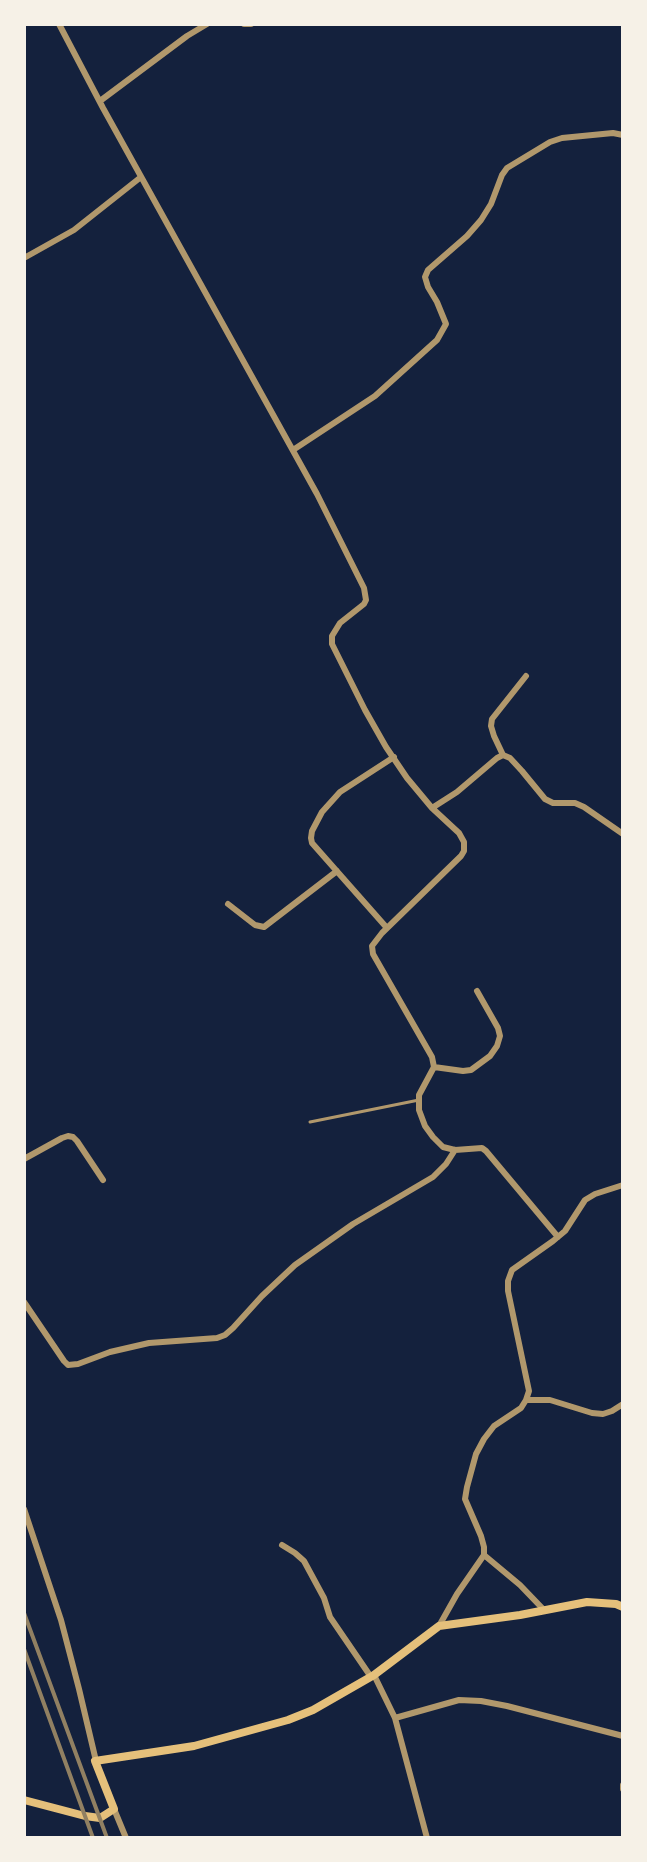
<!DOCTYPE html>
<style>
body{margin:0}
#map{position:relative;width:647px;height:1862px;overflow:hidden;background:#14213d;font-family:"Space Grotesk",sans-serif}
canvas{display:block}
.frame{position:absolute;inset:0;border:26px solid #f6f1e7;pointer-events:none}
</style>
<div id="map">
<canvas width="647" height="1862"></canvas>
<div class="frame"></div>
</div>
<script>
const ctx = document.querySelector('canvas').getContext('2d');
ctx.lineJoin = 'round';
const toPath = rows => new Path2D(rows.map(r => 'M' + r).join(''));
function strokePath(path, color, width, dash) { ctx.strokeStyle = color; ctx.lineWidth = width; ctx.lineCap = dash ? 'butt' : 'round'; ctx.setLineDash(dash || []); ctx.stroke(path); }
strokePath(toPath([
 [310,1122,419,1100]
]), '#b1986c', 3);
strokePath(toPath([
 [59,24,103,108,317,494,364,588,366,600,364,604,340,623,332,636,332,644,365,710,386,747,407,778,432,808,459,833,464,842,464,851,461,856,382,933,372,946,373,954,432,1057,434,1067,419,1095,419,1110,425,1126,433,1137,443,1147,455,1150,482,1148,486,1151,558,1237],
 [244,24,251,24],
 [100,101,187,36,207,24],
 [24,258,74,230,141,177],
 [293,450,375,396,437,340,446,324,437,302,428,287,425,277,428,270,467,236,481,220,491,204,502,175,507,168,550,142,562,138,613,133,623,135],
 [503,755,494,736,491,726,492,719,526,676],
 [432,808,457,792,497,758,503,755,510,758,522,771,545,799,553,803,575,803,584,807,623,834],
 [228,904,255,925,264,927,337,871],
 [387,928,312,843,311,838,312,831,322,812,340,792,394,757],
 [434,1067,463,1071,471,1070,490,1056,497,1046,500,1036,498,1028,477,991],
 [24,1159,62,1138,68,1136,73,1137,77,1141,103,1180],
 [24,1302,64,1361,68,1365,78,1364,110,1352,149,1343,217,1338,225,1335,233,1328,262,1296,295,1265,353,1224,433,1177,446,1164,455,1150],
 [526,1400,550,1400,592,1413,603,1414,612,1411,623,1404],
 [24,1509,61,1620,79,1689,96,1761],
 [282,1545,295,1553,304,1561,324,1598,330,1617,371,1677],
 [484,1555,520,1585,544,1610],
 [439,1626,457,1594,484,1555,484,1547,481,1536,465,1499,467,1487,476,1454,484,1439,494,1426,521,1408,526,1400,529,1391,508,1291,508,1281,512,1270,553,1241,565,1231,585,1200,595,1194,623,1185],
 [374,1675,395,1718,459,1700,481,1701,507,1706,623,1736],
 [395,1718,427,1838],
 [623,1785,623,1789],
 [114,1809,126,1838]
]), '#b1986c', 6);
strokePath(toPath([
 [24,1800,85,1816,100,1818,114,1809,95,1761,194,1746,288,1720,313,1710,374,1675,439,1626,520,1615,587,1602,616,1604,623,1607]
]), '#e5c07b', 8);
strokePath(toPath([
 [24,1613,107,1838],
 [24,1649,93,1838]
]), '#918062', 4);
</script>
